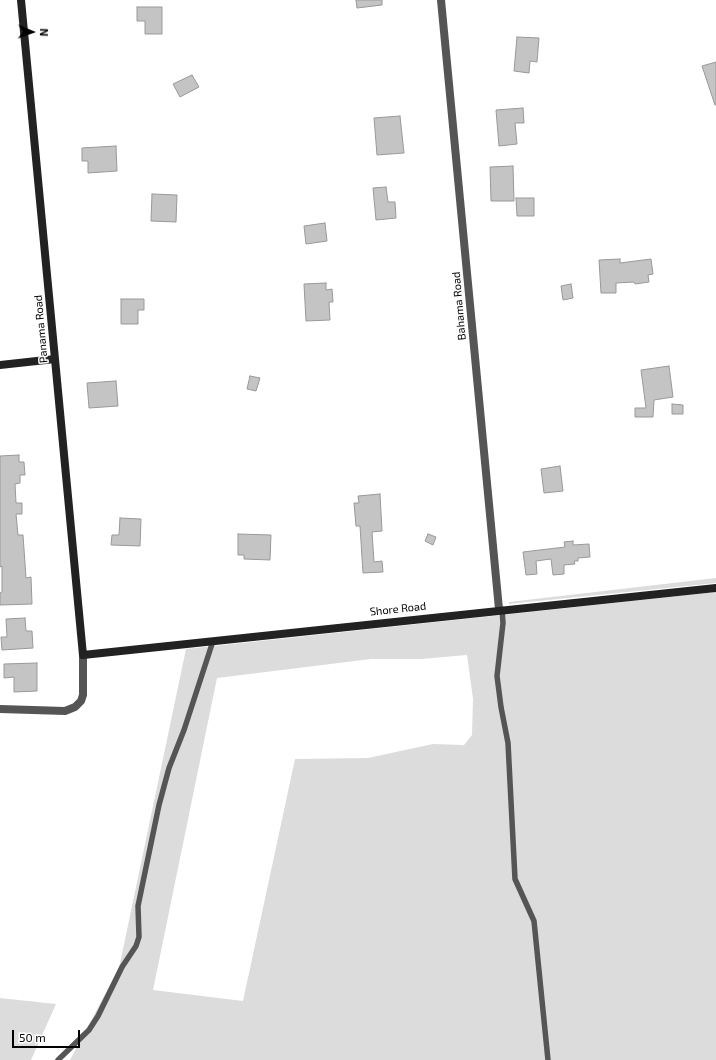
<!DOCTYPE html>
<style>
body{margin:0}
#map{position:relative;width:716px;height:1060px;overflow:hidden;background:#fff;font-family:"Exo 2",sans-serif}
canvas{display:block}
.north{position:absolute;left:12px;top:12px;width:40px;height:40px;-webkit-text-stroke:3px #fff;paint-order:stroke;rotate:92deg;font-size:11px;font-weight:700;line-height:16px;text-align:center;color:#000}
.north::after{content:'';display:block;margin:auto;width:14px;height:18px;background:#000;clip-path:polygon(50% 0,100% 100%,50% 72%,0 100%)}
.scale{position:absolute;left:12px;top:1030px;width:68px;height:18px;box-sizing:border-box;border:2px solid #000;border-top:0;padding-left:5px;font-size:12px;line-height:14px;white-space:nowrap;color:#000;-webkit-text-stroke:3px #fff;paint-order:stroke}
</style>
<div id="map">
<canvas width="716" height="1060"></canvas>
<div class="north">N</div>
<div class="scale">50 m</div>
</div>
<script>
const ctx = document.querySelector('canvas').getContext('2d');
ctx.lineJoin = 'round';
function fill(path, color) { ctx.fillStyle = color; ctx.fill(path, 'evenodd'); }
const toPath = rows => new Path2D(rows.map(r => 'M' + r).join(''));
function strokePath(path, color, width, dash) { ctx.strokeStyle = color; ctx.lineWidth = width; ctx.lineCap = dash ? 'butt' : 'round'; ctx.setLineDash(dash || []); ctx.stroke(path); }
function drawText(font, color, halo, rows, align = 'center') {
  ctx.font = font + ' "Exo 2",sans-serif'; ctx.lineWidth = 3; ctx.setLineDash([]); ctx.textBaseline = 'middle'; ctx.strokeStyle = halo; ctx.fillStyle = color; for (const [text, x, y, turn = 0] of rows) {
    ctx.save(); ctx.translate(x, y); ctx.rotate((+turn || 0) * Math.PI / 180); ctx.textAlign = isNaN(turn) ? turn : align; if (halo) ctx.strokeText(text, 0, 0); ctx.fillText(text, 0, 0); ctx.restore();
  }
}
fill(toPath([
 [716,578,716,583,509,604,509,602],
 [716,592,716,1060,70,1060,119,968,186,649],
 [467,655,473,699,472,735,464,745,433,744,368,758,295,759,243,1001,153,990,217,678,371,659,421,659],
 [0,998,56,1004,31,1060,0,1060]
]), '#dcdcdc');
const building = toPath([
 [356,0,382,0,382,5,357,8,356,0],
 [137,7,162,7,162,34,145,34,145,21,137,21,137,7],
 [517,37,539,38,537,62,530,61,529,73,514,71,517,37],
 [716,62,716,105,715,105,702,66,716,62],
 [192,75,199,87,180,97,173,84,192,75],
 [523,108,524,123,515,123,517,144,499,146,496,110,523,108],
 [400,116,404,153,377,155,374,118,400,116],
 [116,146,117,171,88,173,88,161,82,161,82,148,116,146],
 [513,166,514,201,491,201,490,167,513,166],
 [386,187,388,202,395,202,396,218,376,220,373,188,386,187],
 [152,194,177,195,176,222,151,221,152,194],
 [516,198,534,198,534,216,517,216,516,198],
 [325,223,327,241,306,244,304,226,325,223],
 [620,259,620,263,651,259,653,274,648,275,649,282,635,284,634,282,616,283,616,293,601,293,599,260,620,259],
 [326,283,326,290,332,289,333,302,329,302,330,320,306,321,304,284,326,283],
 [571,284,573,298,563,300,561,286,571,284],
 [121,299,144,299,144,310,138,310,138,324,121,324,121,299],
 [669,366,673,397,654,400,653,417,635,417,635,408,646,408,641,370,669,366],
 [250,376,260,378,256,391,247,389,250,376],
 [116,381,118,406,89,408,87,383,116,381],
 [672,404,683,405,683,414,672,414,672,404],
 [19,455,19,462,24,462,25,475,20,475,20,483,15,484,16,503,22,503,22,514,16,514,18,535,23,535,26,578,31,577,32,604,0,605,0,593,2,592,2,566,0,567,0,456,19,455],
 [560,466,563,491,544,493,541,469,560,466],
 [380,494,382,531,372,532,374,562,382,561,383,572,363,573,360,526,356,526,354,503,359,503,358,496,380,494],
 [120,518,141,519,140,546,111,545,112,535,119,535,120,518],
 [238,534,271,535,270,560,244,559,244,555,238,555,238,534],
 [428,534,436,537,433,545,425,541,428,534],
 [573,541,573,545,589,544,590,557,578,558,578,561,574,561,575,564,564,565,564,574,553,575,551,559,536,561,537,574,526,575,523,552,565,547,564,542,573,541],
 [25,618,26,631,32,631,33,648,2,650,1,637,7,637,6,619,25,618],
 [37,663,37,691,14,692,14,677,4,678,4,664,37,663]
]);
fill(building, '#c4c4c4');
strokePath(building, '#999', 1);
strokePath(toPath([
 [502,609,503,623,497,676,501,707,508,743,515,879,534,921,548,1060],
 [58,1060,89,1030,98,1016,122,967,136,946,139,937,138,906,159,805,169,768,184,730,213,641]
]), '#555', 5.5);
strokePath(toPath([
 [441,0,499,609],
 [0,709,65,711,75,707,81,701,83,695,83,655]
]), '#555', 8);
strokePath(toPath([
 [21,0,83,655,716,588],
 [0,365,55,359]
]), '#222', 8);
drawText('11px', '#000', '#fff', [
 ["Bahama Road",459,306,-95],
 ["Panama Road",41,329,-95],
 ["Shore Road",398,609,-6]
]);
</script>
